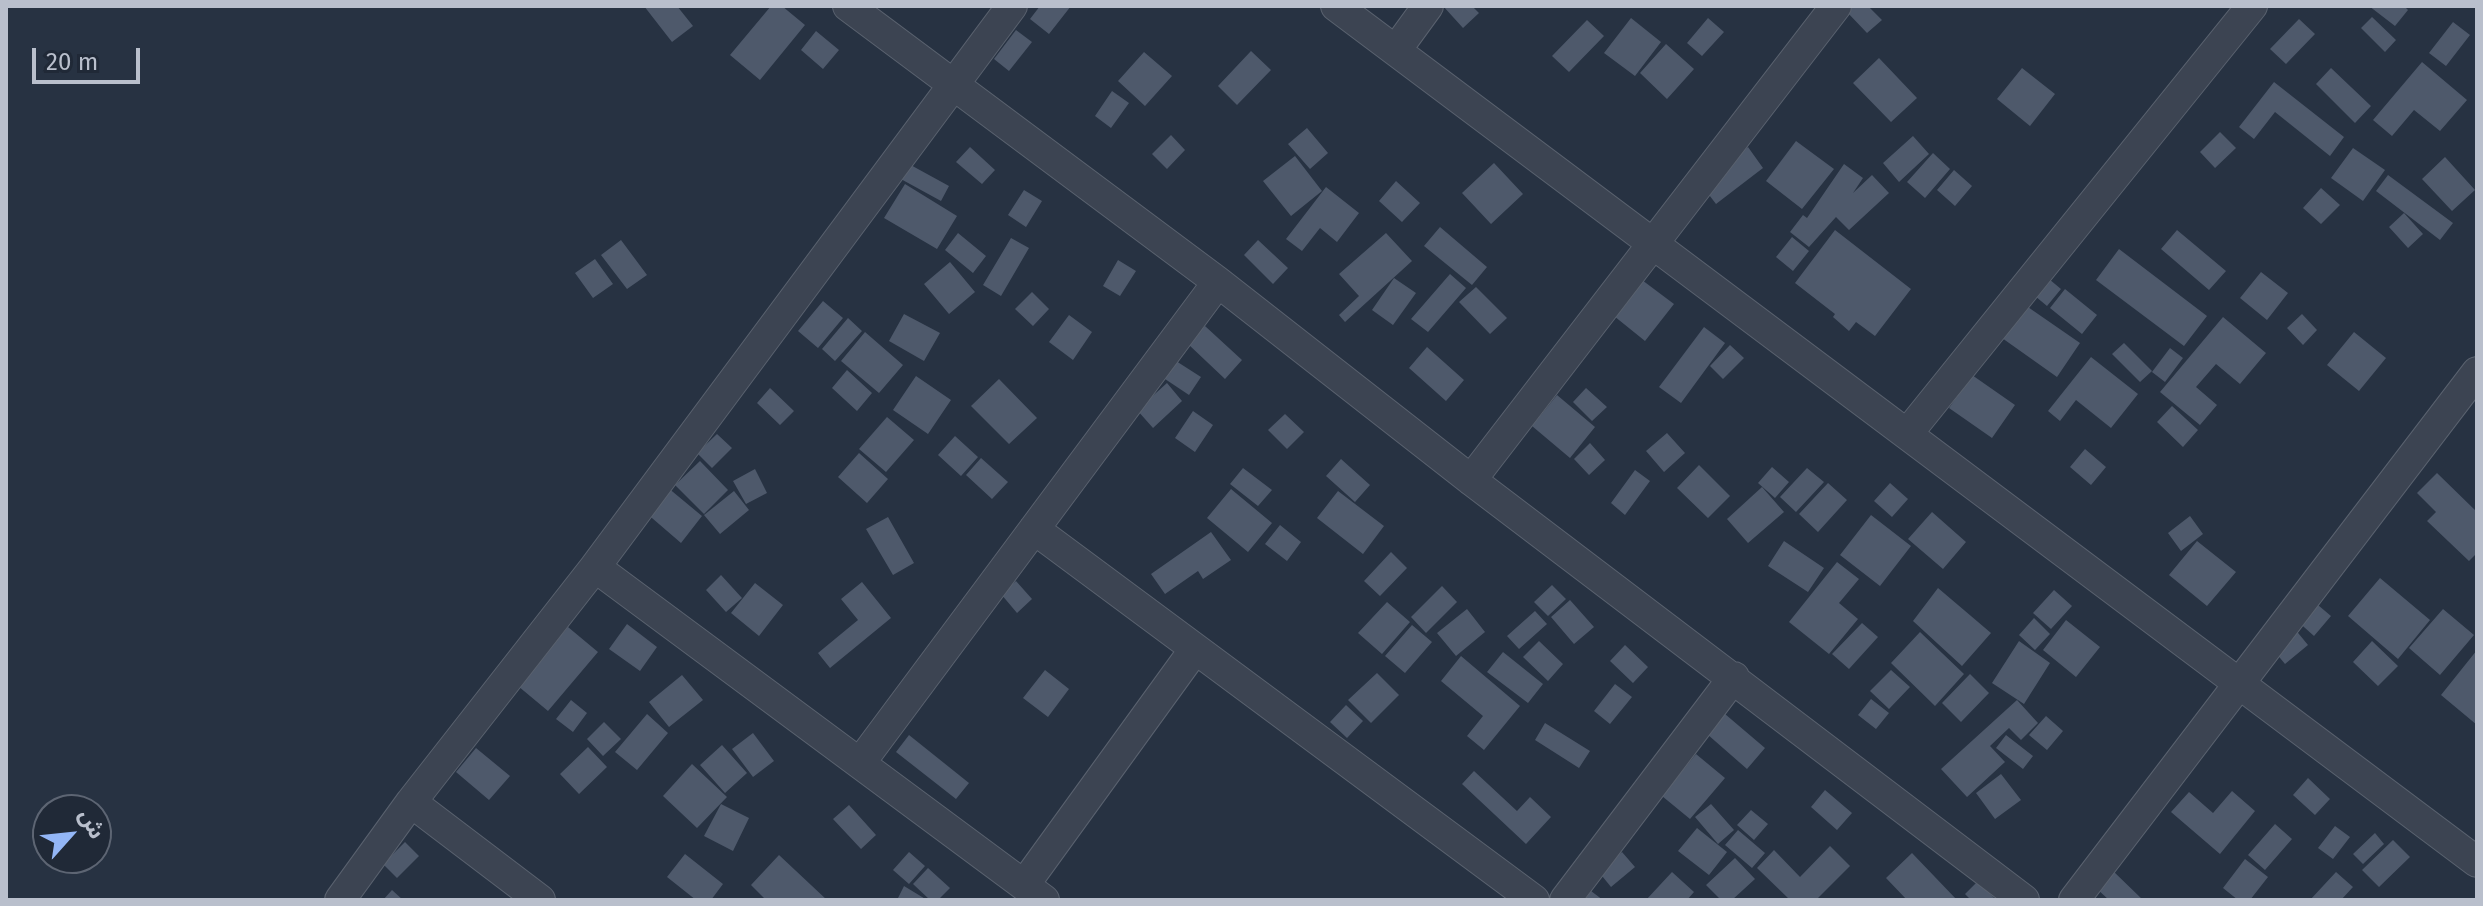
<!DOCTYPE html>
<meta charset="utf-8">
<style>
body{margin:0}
#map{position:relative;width:2483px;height:906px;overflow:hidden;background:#273242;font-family:"Fira Sans","Noto Sans Arabic",sans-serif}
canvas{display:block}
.frame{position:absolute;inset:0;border:8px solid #b9bfcc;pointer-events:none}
.north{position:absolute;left:32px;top:794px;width:80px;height:80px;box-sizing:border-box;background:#202937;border:2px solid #5d6573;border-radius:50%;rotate:63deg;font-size:22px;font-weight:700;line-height:32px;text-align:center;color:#b9bfcc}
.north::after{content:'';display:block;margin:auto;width:28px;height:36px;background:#93b6f6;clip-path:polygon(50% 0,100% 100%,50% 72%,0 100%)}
.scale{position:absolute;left:32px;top:48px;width:108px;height:36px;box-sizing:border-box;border:4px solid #b9bfcc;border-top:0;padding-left:10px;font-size:24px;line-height:28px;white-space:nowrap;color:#b9bfcc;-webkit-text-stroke:6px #202937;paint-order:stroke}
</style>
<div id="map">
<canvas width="2483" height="906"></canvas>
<div class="frame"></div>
<div class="north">ش</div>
<div class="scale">20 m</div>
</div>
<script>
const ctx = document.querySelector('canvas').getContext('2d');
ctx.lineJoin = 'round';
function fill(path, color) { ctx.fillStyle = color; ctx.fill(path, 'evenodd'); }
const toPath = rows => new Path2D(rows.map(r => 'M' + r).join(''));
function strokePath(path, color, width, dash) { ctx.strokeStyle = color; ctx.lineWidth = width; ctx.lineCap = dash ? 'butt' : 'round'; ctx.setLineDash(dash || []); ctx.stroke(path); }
fill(toPath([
 [644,6,677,6,693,26,672,42],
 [771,6,782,6,805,25,760,80,730,55],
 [1040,6,1071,6,1049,34,1030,19],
 [1443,6,1472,6,1479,13,1463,28],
 [1852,6,1868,6,1882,20,1867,33,1846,11],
 [2369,6,2404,6,2408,10,2395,26],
 [2372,17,2396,40,2385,52,2361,28],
 [1631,18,1661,42,1635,76,1604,53],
 [1708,18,1724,32,1702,56,1687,43],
 [2299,19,2315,34,2286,64,2270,49],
 [1587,20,1604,36,1569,72,1552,56],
 [2453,22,2470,35,2446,66,2429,53],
 [1016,30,1032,42,1009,71,994,59],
 [816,31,839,50,823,69,801,50],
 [1666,44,1694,69,1667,99,1640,73],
 [1251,51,1271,70,1237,105,1218,86],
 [1144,52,1172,76,1145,106,1118,81],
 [1879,58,1917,98,1891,122,1853,83],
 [2422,62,2467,100,2440,131,2414,110,2392,136,2373,120],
 [2022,68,2055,94,2030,126,1997,99],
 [2331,68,2371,106,2355,123,2316,84],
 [2274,82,2344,137,2330,156,2275,112,2254,139,2239,127],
 [1112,91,1129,103,1111,128,1095,116],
 [1307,128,1328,153,1310,169,1288,144],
 [2220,132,2236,148,2215,168,2200,152],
 [1171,135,1185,150,1167,169,1152,154],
 [1913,136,1929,154,1899,182,1883,163],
 [1796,141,1834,169,1802,209,1766,181],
 [970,147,995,170,982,184,956,162],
 [1748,147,1763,168,1716,204,1700,183],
 [2353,148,2385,170,2363,201,2331,178],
 [1933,153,1950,169,1925,198,1907,182],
 [1295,156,1322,191,1291,216,1263,181],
 [2445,157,2475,190,2452,211,2422,179],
 [907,163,949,186,941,201,899,178],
 [1494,163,1523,194,1491,224,1462,193],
 [1844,164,1863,178,1853,193,1872,175,1889,193,1849,230,1836,217,1809,247,1790,232,1803,215,1807,218],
 [1954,170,1972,186,1955,206,1937,190],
 [2388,175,2453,223,2440,240,2376,191],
 [1396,181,1420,203,1402,222,1379,201],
 [905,184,957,216,937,249,884,218],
 [1326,187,1359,213,1337,242,1320,228,1302,251,1286,239],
 [2321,188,2340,205,2321,224,2303,208],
 [1024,190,1042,201,1026,227,1008,215],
 [2404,213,2423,234,2408,248,2389,227],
 [1440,227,1487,267,1472,285,1424,246],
 [1835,230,1911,289,1875,336,1856,322,1849,331,1833,317,1835,314,1795,283],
 [2177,230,2226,271,2209,290,2161,249],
 [958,233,986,256,973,273,945,250],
 [1386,233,1412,261,1345,322,1339,315,1359,296,1339,274],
 [1792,237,1809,251,1793,271,1776,257],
 [1011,238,1029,248,1001,296,983,285],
 [621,240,647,275,627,289,601,255],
 [1258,240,1288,268,1273,284,1244,255],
 [2119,249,2207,316,2184,346,2096,280],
 [595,259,613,284,593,298,575,273],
 [1118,260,1136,271,1120,296,1103,286],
 [950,262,975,292,949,314,924,284],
 [2261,272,2288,293,2267,320,2240,298],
 [1450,274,1466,288,1428,332,1411,319],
 [2043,274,2061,289,2047,306,2029,291],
 [1394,278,1416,293,1393,325,1372,310],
 [1642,280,1674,304,1645,341,1614,316],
 [1476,287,1507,318,1490,334,1459,302],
 [2065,289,2097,315,2082,334,2050,308],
 [1032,292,1049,309,1033,326,1015,309],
 [823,301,843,318,818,348,798,331],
 [2025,305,2080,343,2057,377,2002,338],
 [904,314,940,333,924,361,889,341],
 [2302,314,2317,330,2303,345,2287,328],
 [1069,315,1092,332,1073,360,1049,342],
 [2223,317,2266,353,2240,384,2216,364,2196,387,2217,405,2200,425,2160,392],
 [848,318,862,331,835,361,822,349],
 [1205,326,1242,360,1225,379,1188,344],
 [1704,327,1725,343,1681,403,1659,387],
 [865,332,903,365,879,393,841,361],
 [2354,332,2386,358,2359,391,2327,365],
 [2124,343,2152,371,2140,382,2112,354],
 [1730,345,1744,358,1723,379,1710,366],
 [1427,347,1464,380,1446,401,1409,368],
 [2170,348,2183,358,2165,382,2152,372],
 [2091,357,2138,394,2111,428,2076,400,2060,421,2048,411],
 [1176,361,1201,377,1189,395,1165,379],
 [847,370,872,393,857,411,832,388],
 [1972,375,2015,405,1992,438,1949,408],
 [916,376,951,400,928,434,893,410],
 [999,379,1037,418,1009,444,971,406],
 [1167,383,1182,401,1153,428,1137,410],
 [770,388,794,411,780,425,757,403],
 [1586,388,1607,407,1592,421,1573,402],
 [1557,395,1595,427,1570,458,1532,426],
 [2172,406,2198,430,2183,447,2157,422],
 [1193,411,1213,425,1195,452,1175,438],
 [1285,414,1304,432,1287,449,1268,430],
 [887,417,914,440,886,472,859,449],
 [1667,433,1685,453,1664,472,1646,451],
 [717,434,732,448,712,468,697,453],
 [955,436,978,457,961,476,938,455],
 [1590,443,1605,460,1589,475,1574,459],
 [2085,449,2106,467,2091,485,2070,467],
 [859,453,888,479,867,503,838,477],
 [981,458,1008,482,992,499,966,475],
 [1341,459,1370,485,1355,502,1326,476],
 [700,461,728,490,704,514,675,485],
 [1699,465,1730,496,1708,518,1677,488],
 [1772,467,1789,482,1775,498,1758,483],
 [1243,468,1272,490,1258,506,1230,484],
 [1807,468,1824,482,1796,512,1780,497],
 [755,469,767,493,746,504,733,481],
 [1635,470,1650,481,1625,515,1611,503],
 [2437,473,2477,512,2477,553,2469,561,2427,521,2436,512,2417,493],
 [1828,483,1847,500,1818,532,1799,514],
 [1890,483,1908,499,1892,517,1874,501],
 [667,487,702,516,681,543,645,512],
 [1762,487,1784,512,1748,543,1727,519],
 [1231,489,1272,523,1248,552,1207,518],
 [734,491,749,510,720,534,704,515],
 [1338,491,1384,526,1363,554,1317,518],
 [1932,512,1966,542,1943,569,1908,539],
 [1871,515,1911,546,1880,586,1840,555],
 [2190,516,2203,534,2181,551,2168,533],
 [888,517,914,563,893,575,866,529],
 [1280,525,1301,542,1287,561,1265,544],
 [1211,532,1231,560,1203,579,1198,571,1165,594,1151,574],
 [1784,541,1824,568,1808,592,1768,566],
 [2197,541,2236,572,2207,606,2169,575],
 [1391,552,1407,568,1380,596,1364,581],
 [1837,562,1859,579,1839,603,1858,619,1829,654,1789,622],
 [721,575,742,598,726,612,706,590],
 [2380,578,2430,620,2398,659,2348,616],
 [1016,581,1032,599,1017,613,1001,594],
 [862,582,891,618,830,668,818,653,858,620,841,599],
 [755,583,783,605,759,636,731,613],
 [1552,585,1566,599,1548,616,1534,602],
 [1442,586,1457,602,1426,633,1411,617],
 [1938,588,1991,633,1962,666,1913,621],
 [2054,590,2072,606,2051,629,2033,613],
 [1570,600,1594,627,1574,644,1551,617],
 [2312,600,2331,616,2314,636,2295,619],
 [1387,602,1410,622,1382,654,1358,633],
 [1467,609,1485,632,1456,656,1437,633],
 [2443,609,2474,635,2440,675,2409,648],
 [1535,611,1547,624,1519,649,1507,636],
 [2034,618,2050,634,2035,650,2019,635],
 [2066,620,2100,647,2076,677,2043,650],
 [1862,623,1878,637,1849,669,1832,654],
 [627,624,657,647,640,671,609,649],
 [1412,625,1432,642,1405,673,1385,656],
 [568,627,598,652,548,711,518,686],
 [2294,628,2308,645,2285,664,2271,647],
 [1920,632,1964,674,1935,706,1891,663],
 [1539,641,1563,664,1548,681,1523,657],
 [2019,641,2050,663,2024,704,1992,683],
 [2372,641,2398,666,2378,686,2353,662],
 [1625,645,1648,667,1633,683,1610,661],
 [2477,650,2477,725,2441,695],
 [1503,652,1543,684,1528,703,1487,672],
 [1461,656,1520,706,1484,750,1467,736,1483,716,1441,681],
 [1045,670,1069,689,1048,717,1023,698],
 [1891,670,1910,687,1889,709,1870,691],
 [1377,673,1399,695,1371,723,1348,700],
 [1970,674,1989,693,1961,722,1942,703],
 [682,675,703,700,669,727,649,702],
 [1615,684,1632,697,1610,724,1594,711],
 [1871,699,1889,713,1876,729,1858,715],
 [571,700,587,713,573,732,556,719],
 [2017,700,2038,723,2021,740,2009,728,1990,746,2005,762,1967,797,1941,769],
 [1346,705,1363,721,1347,738,1330,722],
 [647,714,668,733,637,770,615,752],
 [1725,714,1765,748,1747,769,1707,734],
 [2046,716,2063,731,2047,750,2029,735],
 [604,722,621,739,603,756,587,739],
 [1545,723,1590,751,1579,768,1535,740],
 [753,733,774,761,753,777,732,749],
 [909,735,969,783,956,799,896,752],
 [2006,735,2033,756,2023,769,1996,748],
 [722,745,747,773,725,793,700,765],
 [588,747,607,767,579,794,560,774],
 [476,748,510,776,489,800,456,772],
 [1696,754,1725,778,1690,819,1662,796],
 [692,764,727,797,697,828,663,796],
 [1474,771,1517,811,1530,797,1551,817,1526,844,1462,784],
 [2001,774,2021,800,1995,819,1976,793],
 [2308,778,2330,799,2315,815,2293,795],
 [1825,790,1852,813,1837,830,1811,807],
 [2232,791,2255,811,2220,854,2171,812,2189,792,2213,813],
 [721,804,749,818,733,851,704,836],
 [1711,804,1734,830,1718,844,1695,817],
 [849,805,876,835,861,849,833,819],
 [1751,810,1768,824,1754,840,1737,825],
 [2275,824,2292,839,2265,870,2248,855],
 [2335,826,2350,837,2333,859,2318,848],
 [1697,828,1727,852,1709,875,1678,851],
 [1738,830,1765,853,1752,868,1725,845],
 [2375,833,2384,844,2363,864,2353,854],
 [2393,840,2410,857,2379,887,2362,870],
 [405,842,419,856,397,878,383,864],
 [1830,846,1850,866,1816,900,1790,900,1757,868,1774,850,1800,877],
 [909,852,925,866,909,884,893,870],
 [1622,852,1635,867,1611,887,1598,871],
 [1912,853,1957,900,1907,900,1886,878],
 [685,854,723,884,711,900,696,900,667,877],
 [779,855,827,900,766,900,751,885],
 [1735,858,1755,879,1732,900,1721,900,1706,885],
 [2245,859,2268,877,2250,900,2238,900,2223,888],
 [928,868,950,888,938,900,930,900,913,884],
 [2112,870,2143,900,2109,900,2096,888],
 [1672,872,1694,892,1687,900,1646,900],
 [2336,872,2353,887,2341,900,2310,900],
 [1978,881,1996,900,1971,900,1965,894],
 [904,886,927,900,897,900],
 [392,890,403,900,383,900],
 [1591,891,1603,900,1585,900]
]), '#4e596b');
const street = toPath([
 [848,6,1218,282,1471,480,2024,900],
 [1336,6,2477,862],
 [1396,50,1428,6],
 [1907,434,2252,6],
 [1471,480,1836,6],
 [1034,529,1534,900],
 [595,567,1044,900],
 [860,763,1218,282],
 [411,802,540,900],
 [1024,885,1195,649],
 [340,900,411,802,595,567,1012,6],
 [1565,900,1734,677],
 [2074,900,2477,372]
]);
strokePath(street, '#5a626f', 32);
strokePath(street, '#3c4452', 30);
</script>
